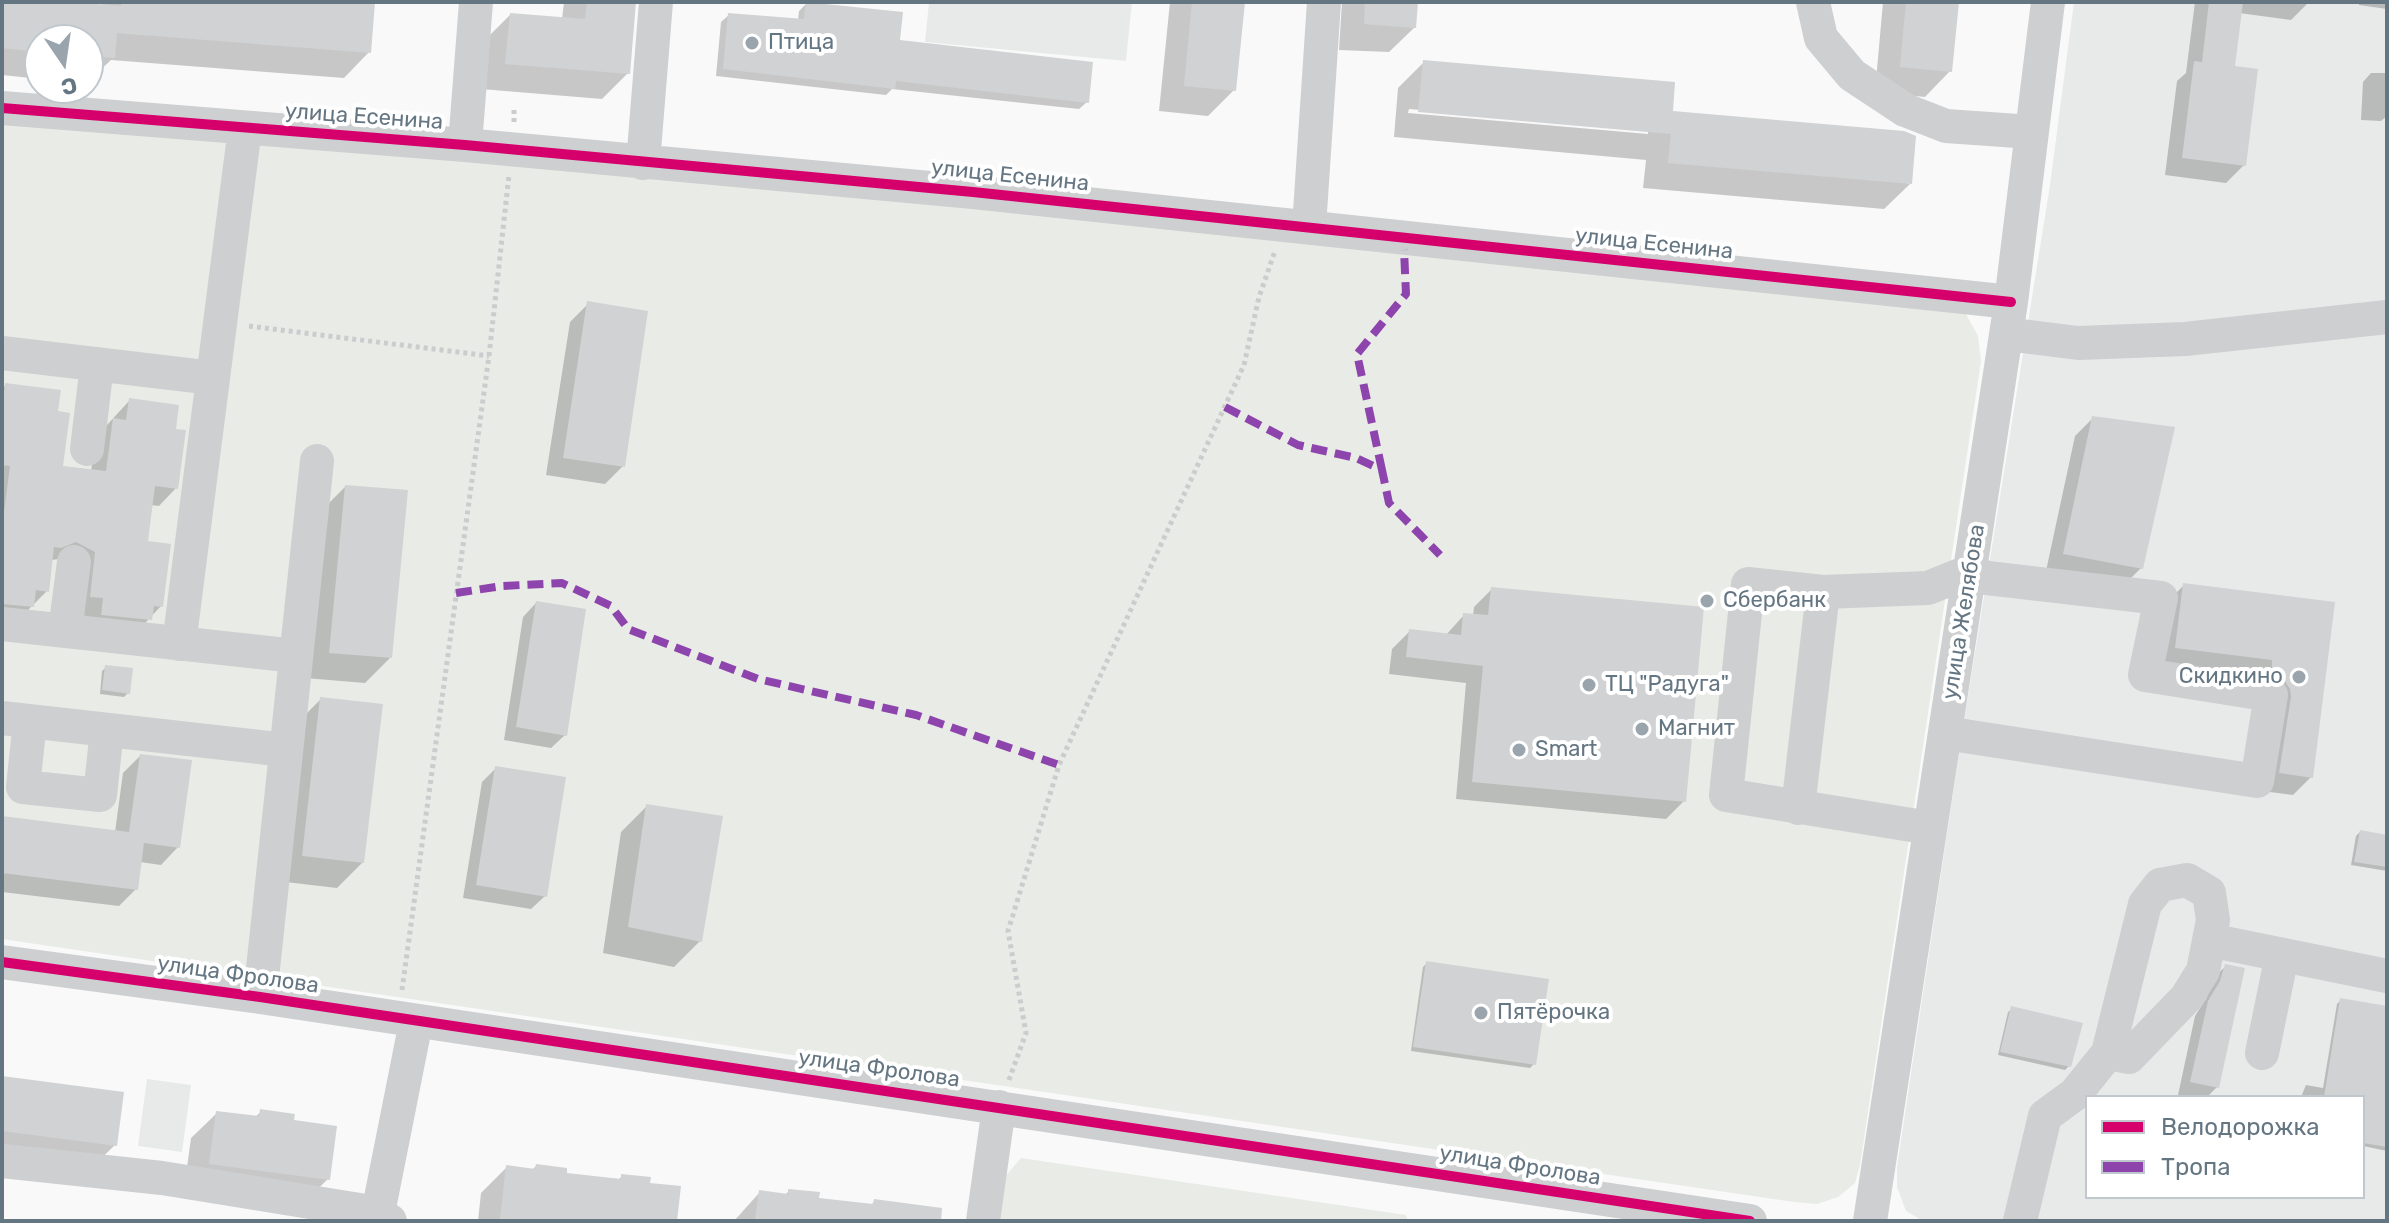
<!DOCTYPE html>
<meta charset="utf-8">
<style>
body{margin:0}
#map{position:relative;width:2389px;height:1223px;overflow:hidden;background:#f9f9f9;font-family:Rubik,sans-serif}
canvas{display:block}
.frame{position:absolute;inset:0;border:4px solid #657683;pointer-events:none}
.legend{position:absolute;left:2085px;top:1095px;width:280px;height:104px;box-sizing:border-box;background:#fff;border:2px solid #c1c8cd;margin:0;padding:10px 14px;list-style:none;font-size:24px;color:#657683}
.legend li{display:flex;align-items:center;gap:16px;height:40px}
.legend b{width:40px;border:2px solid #c1c8cd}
.north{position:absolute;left:24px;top:24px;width:80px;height:80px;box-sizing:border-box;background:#fff;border:2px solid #c1c8cd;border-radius:50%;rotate:167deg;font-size:22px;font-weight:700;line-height:32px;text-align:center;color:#657683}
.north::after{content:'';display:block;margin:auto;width:28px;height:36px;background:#99a4ac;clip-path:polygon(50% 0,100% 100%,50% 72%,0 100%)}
</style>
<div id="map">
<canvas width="2389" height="1223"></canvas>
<div class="frame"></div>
<ul class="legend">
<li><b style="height:10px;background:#d6006c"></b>Велодорожка</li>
<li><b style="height:10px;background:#8e44ad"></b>Тропа</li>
</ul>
<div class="north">С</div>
</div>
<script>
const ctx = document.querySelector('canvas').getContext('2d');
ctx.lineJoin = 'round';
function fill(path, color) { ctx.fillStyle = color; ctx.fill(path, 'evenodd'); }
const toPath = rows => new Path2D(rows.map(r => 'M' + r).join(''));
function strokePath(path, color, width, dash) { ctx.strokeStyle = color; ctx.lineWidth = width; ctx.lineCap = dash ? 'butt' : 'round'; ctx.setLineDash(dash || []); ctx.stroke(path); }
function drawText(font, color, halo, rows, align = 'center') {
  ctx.font = font + ' Rubik,sans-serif'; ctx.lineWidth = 8; ctx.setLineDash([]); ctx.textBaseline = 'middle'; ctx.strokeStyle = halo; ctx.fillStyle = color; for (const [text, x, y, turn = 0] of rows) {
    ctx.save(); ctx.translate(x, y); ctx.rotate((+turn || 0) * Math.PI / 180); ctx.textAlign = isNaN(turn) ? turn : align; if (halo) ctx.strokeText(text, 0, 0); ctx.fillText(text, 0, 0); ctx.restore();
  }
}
fill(toPath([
 [929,2,1132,2,1126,61,925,42],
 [2074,2,2387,2,2387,1221,1923,1221,1906,1211,1897,1187,1897,1167,1961,740,2050,185],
 [2087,1097,2363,1097,2363,1197,2087,1197],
 [147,1079,191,1085,182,1152,138,1146]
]), '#e8e9e9');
fill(toPath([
 [2,121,971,206,1947,305,1966,314,1978,336,1981,361,1860,1165,1855,1183,1838,1197,1817,1204,1794,1202,2,939],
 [1021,1158,1406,1215,1408,1221,993,1221,998,1185]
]), '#e8ebe6');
fill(toPath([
 [2,2,54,2,101,6,105,2,373,2,369,52,344,78,111,60,88,82,88,40,40,40,40,79,2,75],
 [564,2,634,2,628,73,602,99,481,89,485,40,510,15,562,19],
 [1170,2,1243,2,1234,90,1208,116,1159,111],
 [1342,2,1416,2,1415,27,1389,52,1339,50],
 [1883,2,1957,2,1950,71,1925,97,1875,92],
 [2195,2,2309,2,2291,20,2239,13,2232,68,2244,165,2226,183,2165,175,2177,81,2186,73],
 [2359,2,2387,2,2387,9,2359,5],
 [806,4,898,42,1087,102,1079,109,892,89,886,95,716,76,721,22,729,15,798,21,799,11],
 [1424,62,1671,113,1910,184,1884,209,1643,188,1646,160,1394,137,1398,88],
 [1409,109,1648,130,1648,134,1408,113],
 [2371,73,2387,73,2387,116,2381,121,2361,120,2363,82],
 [588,304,623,466,605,484,546,475,570,322],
 [6,385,56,413,61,468,91,472,95,438,130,400,174,431,176,488,159,506,150,505,145,543,161,606,132,637,84,632,86,616,73,614,59,559,51,560,47,591,14,624,2,623,2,389],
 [2093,418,2141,568,2123,586,2046,571,2075,436],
 [345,487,390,658,365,683,305,678,320,512],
 [2184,585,2333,604,2311,777,2293,795,2262,791,2266,698,2158,665,2166,603],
 [1491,590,1684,801,1666,819,1456,799,1466,683,1389,674,1392,649,1410,631,1446,635,1464,615,1473,616,1474,607],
 [536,603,565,735,551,748,504,740,523,617],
 [106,667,128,693,124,697,100,694,102,671],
 [321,699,363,862,337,888,277,881,295,725],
 [140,756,178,847,161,865,140,862,136,889,119,906,2,892,2,818,115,832,123,773],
 [496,768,545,896,531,909,463,898,482,782],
 [647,806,700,941,674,967,603,953,621,832],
 [2360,832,2387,837,2387,871,2351,865,2356,836],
 [1427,963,1534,1064,1530,1068,1411,1051,1423,967],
 [2226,966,2217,1087,2207,1097,2178,1095,2195,1016,2207,997,2212,979],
 [2341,1000,2387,1008,2387,1151,2363,1146,2363,1097,2301,1097,2306,1085,2323,1088,2337,1004],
 [2012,1009,2069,1066,2065,1070,1998,1055,2008,1012],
 [2,1078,115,1145,89,1170,2,1159],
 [261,1112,292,1122,328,1179,302,1204,184,1189,191,1138,217,1113,255,1117],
 [536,1166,564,1174,617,1181,622,1176,648,1184,675,1221,478,1221,481,1193,507,1167,532,1170],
 [789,1191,817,1199,870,1206,875,1201,930,1221,734,1221,760,1192,785,1195]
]), '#0003');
fill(toPath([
 [2,2,76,2,121,6,121,2,375,2,371,53,117,33,115,58,88,56,88,40,40,40,40,52,2,48],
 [587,2,636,2,630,74,505,64,510,13,585,19],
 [806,2,903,12,900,40,1093,62,1089,103,896,81,895,89,723,69,728,13,804,19],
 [1192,2,1245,2,1236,91,1184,86],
 [1365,2,1418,2,1416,28,1364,24],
 [1906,2,1959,2,1952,72,1900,67],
 [2209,2,2243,2,2235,66,2258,69,2246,166,2182,158,2194,61,2202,62],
 [1423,60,1675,82,1673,111,1904,131,1916,136,1912,184,1668,163,1671,134,1418,112],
 [587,301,648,311,625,467,563,458],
 [5,383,61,390,58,411,70,413,63,466,106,471,113,418,126,420,129,398,179,405,176,429,186,430,178,489,155,486,148,541,171,544,163,607,154,606,152,620,101,615,103,598,90,597,95,552,76,542,61,548,54,547,49,592,36,590,34,607,2,604,2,527,10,466,2,465,2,408],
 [2092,416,2175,427,2143,569,2063,554],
 [345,485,408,490,392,658,329,653],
 [2183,583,2335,602,2313,778,2279,773,2291,697,2290,689,2284,680,2272,675,2272,660,2175,648],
 [1491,587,1704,607,1686,802,1472,782,1483,666,1406,657,1409,629,1461,635,1463,613,1488,615],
 [536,601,586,609,567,736,516,727],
 [105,665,133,668,130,694,102,690],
 [320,697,383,704,364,863,302,856],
 [140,754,192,760,180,848,144,843,138,890,2,873,2,816,129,832],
 [495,766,566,777,547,897,476,885],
 [646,804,723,816,702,942,628,927],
 [2360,830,2387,835,2387,867,2354,862],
 [1426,961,1549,979,1536,1065,1413,1047],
 [2225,964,2245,968,2219,1088,2190,1082,2208,1001,2220,981],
 [2340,998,2387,1006,2387,1147,2363,1143,2363,1097,2324,1097],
 [2011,1006,2083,1023,2071,1067,2000,1052],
 [2,1076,124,1092,117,1146,2,1131],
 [260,1109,295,1114,294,1120,337,1126,330,1180,209,1164,216,1111,259,1116],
 [536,1164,567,1168,567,1173,621,1179,621,1174,651,1177,650,1183,681,1186,677,1221,519,1221,500,1219,506,1165,535,1169],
 [788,1189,820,1192,819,1198,873,1204,874,1199,942,1208,941,1221,755,1221,759,1190,788,1194]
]), '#d0d2d3');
strokePath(toPath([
 [514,122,514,109],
 [249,326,489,356],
 [402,990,489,356,509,175],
 [1009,1080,1026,1033,1008,931,1059,765,1244,365,1259,297,1275,251]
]), '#cbcccd', 5, [4, 4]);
strokePath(toPath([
 [1813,2,1821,38,1852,75,1905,110,1946,126,2032,132],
 [2,108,465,145,973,192,2011,302],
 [465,145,476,2],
 [643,163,656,2],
 [1309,227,1324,2],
 [2006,334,2078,343,2185,339,2387,317],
 [2,353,213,378],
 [87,449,97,365],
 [2,624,296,656],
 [65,631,74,562],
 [179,644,245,128],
 [2,718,286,750],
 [30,721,23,787,100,795,107,730],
 [1798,808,1823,592],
 [1930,828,1726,795,1748,584,1823,592,1928,588,1970,571,1987,578,2161,598,2145,675,2271,695,2257,781,1945,733],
 [2209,940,2387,976],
 [2,962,260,997,1750,1221],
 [260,997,317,461],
 [2262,1053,2282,955],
 [2,1161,162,1178,378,1213],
 [390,1221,378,1213,416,1022],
 [983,1221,999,1107],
 [1870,1221,2011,302,2048,2],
 [2020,1221,2045,1116,2075,1094,2108,1053,2145,904,2160,885,2187,880,2209,893,2213,920,2203,971,2186,998,2129,1057,2108,1053]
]), '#cecfd0', 34);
strokePath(toPath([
 [1225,407,1298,445,1356,458,1382,470,1389,503,1440,555],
 [1382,470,1357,354,1406,294,1404,250],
 [456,593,502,586,562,583,611,606,628,629,758,679,916,715,1059,765]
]), '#8e44ad', 8, [16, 8]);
strokePath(toPath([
 [2,108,465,145,973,192,2011,302],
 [2,962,260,997,1750,1221]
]), '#d6006c', 10);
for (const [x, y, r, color] of [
 [752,43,8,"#99a4ac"],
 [1707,601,8,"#99a4ac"],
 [2299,677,8,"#99a4ac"],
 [1589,685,8,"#99a4ac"],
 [1642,729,8,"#99a4ac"],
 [1519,750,8,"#99a4ac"],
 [1481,1013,8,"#99a4ac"]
]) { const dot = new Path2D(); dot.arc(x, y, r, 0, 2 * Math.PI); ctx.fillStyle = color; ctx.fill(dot); strokePath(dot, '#fff', 3); }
drawText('22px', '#657683', '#fff', [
 ["Птица",768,43],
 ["Сбербанк",1723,601],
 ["Скидкино",2283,677,"right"],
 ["ТЦ \"Радуга\"",1605,685],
 ["Магнит",1658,729],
 ["Smart",1535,750],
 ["Пятёрочка",1497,1013]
], 'left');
drawText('22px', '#657683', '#fff', [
 ["улица Есенина",364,117,4],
 ["улица Есенина",1010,176,6],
 ["улица Есенина",1654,244,6],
 ["улица Желябова",1964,612,-81],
 ["улица Фролова",238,975,8],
 ["улица Фролова",879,1069,8],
 ["улица Фролова",1520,1166,9]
]);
</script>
